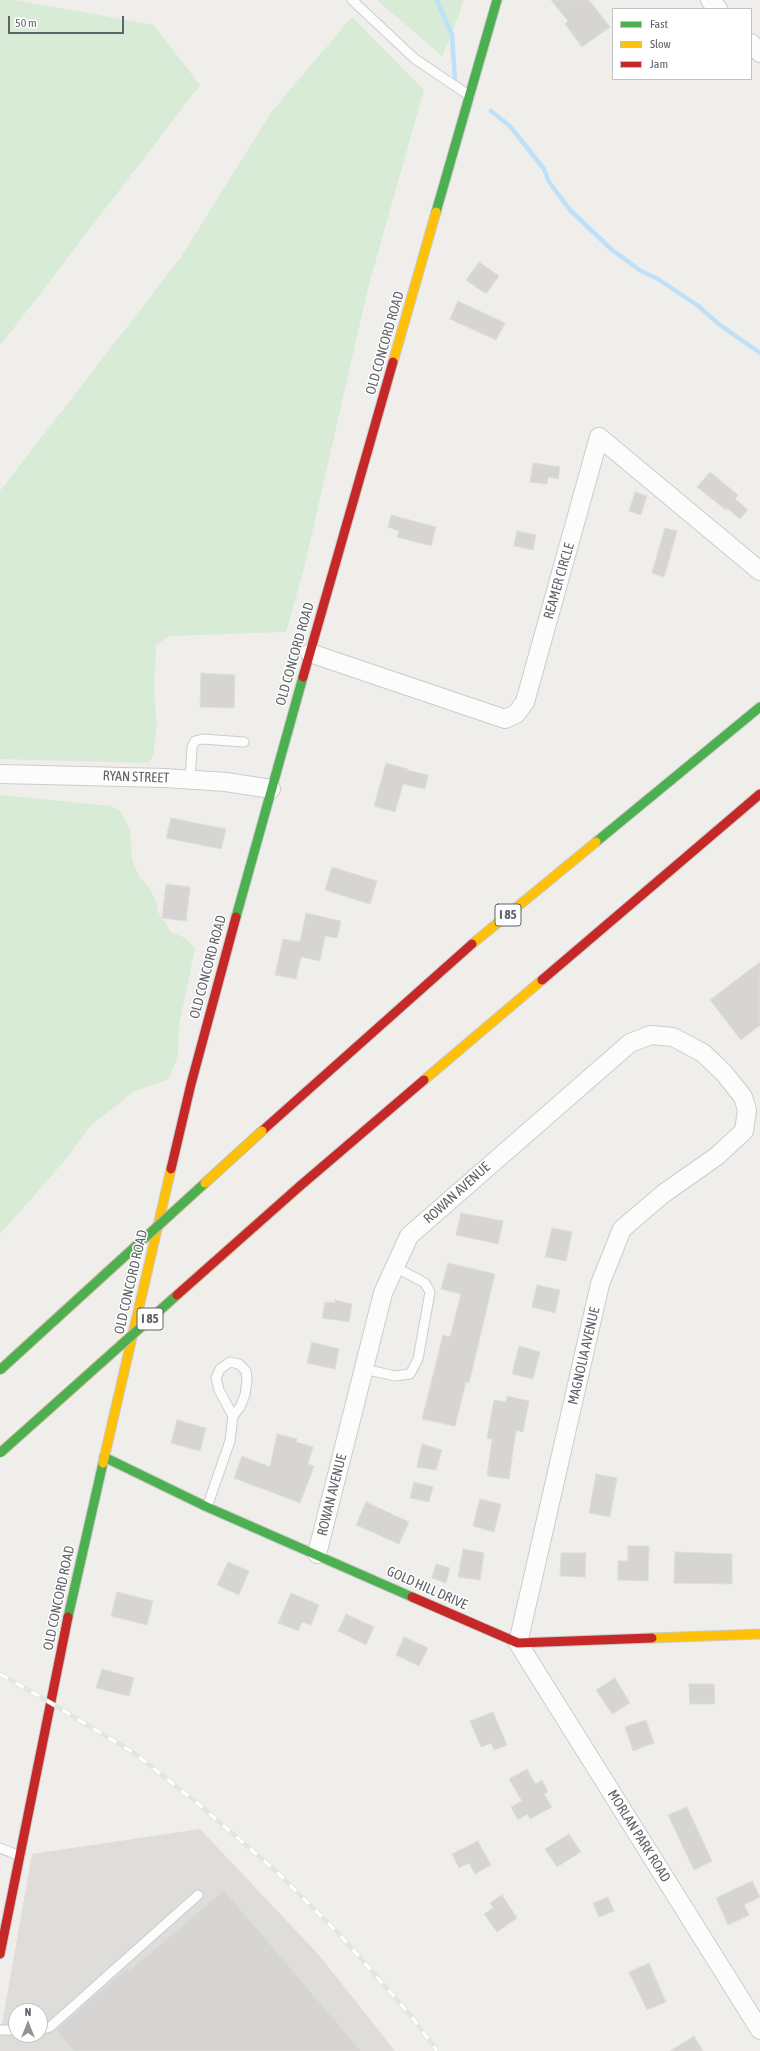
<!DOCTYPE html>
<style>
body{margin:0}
#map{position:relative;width:760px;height:2051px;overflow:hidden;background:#efeeea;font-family:"Asap Condensed",sans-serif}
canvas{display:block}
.legend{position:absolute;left:612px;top:8px;width:140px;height:72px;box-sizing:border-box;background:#fff;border:1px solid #bfc1c3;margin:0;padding:5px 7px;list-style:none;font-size:12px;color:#5f6368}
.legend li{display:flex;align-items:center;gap:8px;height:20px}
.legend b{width:20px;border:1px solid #bfc1c3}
.north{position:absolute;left:8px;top:2003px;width:40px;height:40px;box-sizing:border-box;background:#fff;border:1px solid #bfc1c3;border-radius:50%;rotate:0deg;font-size:11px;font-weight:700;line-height:16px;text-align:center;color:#5f6368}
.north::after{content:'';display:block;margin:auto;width:14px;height:18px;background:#919496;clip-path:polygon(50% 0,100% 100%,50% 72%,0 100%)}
.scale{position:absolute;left:8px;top:16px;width:116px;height:18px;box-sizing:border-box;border:2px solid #5f6368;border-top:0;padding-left:5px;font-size:12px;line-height:14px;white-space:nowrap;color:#5f6368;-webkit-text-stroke:3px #fff;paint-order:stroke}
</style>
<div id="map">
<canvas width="760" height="2051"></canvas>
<ul class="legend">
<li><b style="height:5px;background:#4caf50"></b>Fast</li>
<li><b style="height:5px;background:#ffc107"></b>Slow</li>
<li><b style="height:5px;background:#c62828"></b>Jam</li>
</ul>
<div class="north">N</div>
<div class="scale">50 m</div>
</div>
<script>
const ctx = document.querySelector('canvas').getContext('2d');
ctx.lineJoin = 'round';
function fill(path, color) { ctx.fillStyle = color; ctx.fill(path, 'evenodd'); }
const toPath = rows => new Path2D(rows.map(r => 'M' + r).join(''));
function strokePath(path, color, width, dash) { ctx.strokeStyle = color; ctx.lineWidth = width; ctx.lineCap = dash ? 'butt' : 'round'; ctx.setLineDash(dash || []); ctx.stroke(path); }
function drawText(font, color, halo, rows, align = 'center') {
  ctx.font = font + ' "Asap Condensed",sans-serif'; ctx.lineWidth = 3; ctx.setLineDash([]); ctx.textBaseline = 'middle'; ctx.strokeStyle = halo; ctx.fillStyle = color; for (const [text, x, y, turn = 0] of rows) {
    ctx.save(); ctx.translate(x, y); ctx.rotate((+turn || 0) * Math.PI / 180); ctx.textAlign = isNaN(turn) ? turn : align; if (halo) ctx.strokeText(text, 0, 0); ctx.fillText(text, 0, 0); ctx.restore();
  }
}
fill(toPath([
 [200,1829,319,1955,395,2051,0,2051,0,2035,32,1854],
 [16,2011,40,2011,40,2035,16,2035]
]), '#dfddda');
fill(toPath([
 [0,0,15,0,154,25,200,85,0,346],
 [377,0,463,0,459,15,442,56],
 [352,17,424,90,368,288,304,568,286,632,170,636,156,645,154,690,157,724,153,756,148,763,0,759,0,491,181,257,272,111],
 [0,795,111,806,119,810,130,829,132,860,139,876,150,889,156,901,158,912,171,932,185,938,195,948,179,1026,178,1055,169,1079,133,1092,89,1127,67,1158,0,1234]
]), '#d8ebd6');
strokePath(toPath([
 [437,0,452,35,455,81],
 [491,111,510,126,544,169,549,182,570,210,611,249,641,271,658,279,697,305,720,325,760,353]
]), '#bfe0f9', 4.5);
const building = toPath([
 [551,0,589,0,610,27,582,47,565,24,568,21,551,0],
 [479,262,499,276,486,294,466,280,479,262],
 [458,301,505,323,496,340,450,319,458,301],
 [533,463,560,467,558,479,548,477,547,484,530,482,533,463],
 [710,472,738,495,735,499,748,510,740,519,727,508,726,510,697,487,710,472],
 [635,492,647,496,641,515,629,511,635,492],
 [391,515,436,527,431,546,397,537,399,531,388,527,391,515],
 [665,528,677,531,664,577,652,573,665,528],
 [517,531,536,535,533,550,514,546,517,531],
 [201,673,235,675,234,708,200,707,201,673],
 [386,763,408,769,407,770,428,775,425,789,403,784,395,812,374,806,386,763],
 [171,818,226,829,221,849,166,838,171,818],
 [332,867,377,881,370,904,325,890,332,867],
 [166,884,190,887,186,921,162,918,166,884],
 [306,913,341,921,337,938,325,936,320,961,301,957,296,979,275,975,283,939,300,942,306,913],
 [760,962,760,1025,741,1040,710,1000,760,962],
 [461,1213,503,1221,498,1244,456,1235,461,1213],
 [552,1228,572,1232,566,1261,545,1257,552,1228],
 [448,1263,495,1274,469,1383,466,1382,455,1426,422,1419,443,1335,450,1337,461,1294,441,1289,448,1263],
 [537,1285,560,1290,555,1313,532,1307,537,1285],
 [335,1300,352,1304,349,1322,322,1318,325,1302,335,1303,335,1300],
 [312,1342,339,1349,335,1369,307,1363,312,1342],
 [519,1346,540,1352,533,1379,512,1374,519,1346],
 [507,1396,529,1401,523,1432,516,1430,509,1479,487,1476,492,1439,487,1438,494,1400,506,1402,507,1396],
 [177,1420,206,1428,200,1451,171,1443,177,1420],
 [277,1434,297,1439,296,1442,313,1447,308,1464,314,1466,300,1503,234,1478,242,1456,270,1467,277,1434],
 [422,1444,442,1450,436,1470,417,1467,422,1444],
 [596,1474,617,1478,610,1517,589,1513,596,1474],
 [414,1482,433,1487,429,1502,410,1498,414,1482],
 [480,1499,501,1504,494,1532,473,1526,480,1499],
 [366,1502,409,1522,399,1544,356,1525,366,1502],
 [628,1546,649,1546,648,1581,618,1580,618,1561,628,1561,628,1546],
 [463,1549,484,1553,480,1580,458,1577,463,1549],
 [675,1552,732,1554,732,1584,674,1583,675,1552],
 [561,1553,586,1553,585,1577,560,1576,561,1553],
 [228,1562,249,1571,239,1595,217,1585,228,1562],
 [436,1564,450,1568,446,1583,432,1578,436,1564],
 [117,1592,153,1601,147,1625,111,1616,117,1592],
 [291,1593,319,1605,311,1625,302,1622,298,1631,278,1623,291,1593],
 [346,1614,374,1627,366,1645,338,1631,346,1614],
 [404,1637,428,1648,419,1666,396,1655,404,1637],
 [102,1669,134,1678,129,1696,96,1688,102,1669],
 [615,1678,630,1703,612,1714,596,1690,615,1678],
 [689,1684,714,1684,715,1704,690,1704,689,1684],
 [493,1712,507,1745,494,1750,491,1743,481,1747,470,1721,493,1712],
 [646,1720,654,1743,633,1751,625,1727,646,1720],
 [527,1769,535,1784,542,1780,548,1792,544,1794,552,1807,530,1819,528,1814,518,1820,511,1807,522,1801,509,1779,527,1769],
 [687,1807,712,1861,694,1870,668,1815,687,1807],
 [569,1834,581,1852,557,1867,545,1849,569,1834],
 [478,1841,491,1865,475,1874,469,1863,459,1868,452,1854,478,1841],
 [752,1881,760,1897,744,1905,749,1915,728,1925,716,1898,752,1881],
 [224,1890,361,2051,74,2051,56,2030,127,1968,129,1971,224,1890],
 [502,1895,517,1918,497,1932,484,1914,493,1908,490,1903,502,1895],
 [608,1897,614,1911,599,1917,593,1903,608,1897],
 [649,1963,666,2002,647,2010,629,1972,649,1963],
 [694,2036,703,2051,670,2051,694,2036]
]);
fill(building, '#d6d5d3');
strokePath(building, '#deddd9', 1);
const lane = toPath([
 [352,0,415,59,470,96],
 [190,780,192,747,195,741,203,739,244,742],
 [364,1369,395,1376,410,1374,418,1359,430,1292,425,1283,395,1267],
 [207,1507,230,1441,233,1416,219,1390,216,1378,220,1369,230,1362,239,1364,246,1371,247,1380,245,1395,240,1407,233,1416],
 [0,1848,20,1856],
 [0,2030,16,2030],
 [40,2030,50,2027,198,1895]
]);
const street = toPath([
 [710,0,718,9],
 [751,43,760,53],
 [310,653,505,719,516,714,525,702,599,437,760,571],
 [0,774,165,778,226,782,271,789],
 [317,1554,383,1293,409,1236,630,1043,651,1035,673,1037,703,1053,724,1073,743,1097,747,1110,744,1131,717,1156,663,1194,622,1229,600,1284,518,1643,760,2030]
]);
const fast = toPath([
 [436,212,497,0],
 [596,842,760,707],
 [236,917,303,677],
 [104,1457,207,1507,412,1597],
 [68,1617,103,1463]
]);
const slow = toPath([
 [393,362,436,212],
 [472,944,596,842],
 [424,1080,542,980],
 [103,1463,171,1169],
 [652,1638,760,1634]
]);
const jam = toPath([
 [303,677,393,362],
 [542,980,760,794],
 [262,1131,472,944],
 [171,1169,191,1084,236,917],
 [300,1186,424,1080],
 [412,1597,518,1643,652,1638],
 [0,1954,68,1617]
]);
strokePath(lane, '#cbcccc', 11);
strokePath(street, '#cbcccc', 20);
strokePath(fast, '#cacacb', 11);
strokePath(slow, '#cacacb', 11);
strokePath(jam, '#cacacb', 11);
strokePath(lane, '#fdfcfc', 9);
strokePath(street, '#fdfcfc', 18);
strokePath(fast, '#4caf50', 9);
strokePath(slow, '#ffc107', 9);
strokePath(jam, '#c62828', 9);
const rail = toPath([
 [0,1674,51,1703,134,1753,196,1802,276,1871,341,1936,412,2017,437,2051]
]);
strokePath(rail, '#e4e4e4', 4.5);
strokePath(rail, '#fff', 3, [9]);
const fastBridge = toPath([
 [0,1370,205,1183],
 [0,1453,177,1295]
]);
const slowBridge = toPath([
 [205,1183,262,1131]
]);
const jamBridge = toPath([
 [177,1295,300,1186]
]);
strokePath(fastBridge, '#c8b996', 11, []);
strokePath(slowBridge, '#c8b996', 11, []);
strokePath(jamBridge, '#c8b996', 11, []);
strokePath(fastBridge, '#4caf50', 9);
strokePath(slowBridge, '#ffc107', 9);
strokePath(jamBridge, '#c62828', 9);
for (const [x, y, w] of [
 [508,915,26],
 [150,1319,26]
]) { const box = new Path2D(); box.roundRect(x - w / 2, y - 11, w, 22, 3); ctx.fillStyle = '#fff'; ctx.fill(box); strokePath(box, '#5f6368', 1); }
drawText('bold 13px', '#5f6368', null, [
 ["I 85",508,915],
 ["I 85",150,1319]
]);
drawText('14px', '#5f6368', '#fff', [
 ["OLD CONCORD ROAD",385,343,-74],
 ["REAMER CIRCLE",559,581,-74],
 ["OLD CONCORD ROAD",295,654,-74],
 ["RYAN STREET",136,777,2],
 ["OLD CONCORD ROAD",208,967,-75],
 ["ROWAN AVENUE",457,1193,-42],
 ["OLD CONCORD ROAD",131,1282,-77],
 ["MAGNOLIA AVENUE",584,1356,-77],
 ["ROWAN AVENUE",332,1495,-76],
 ["GOLD HILL DRIVE",427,1588,24],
 ["OLD CONCORD ROAD",59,1598,-78],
 ["MORLAN PARK ROAD",639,1836,58]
]);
</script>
